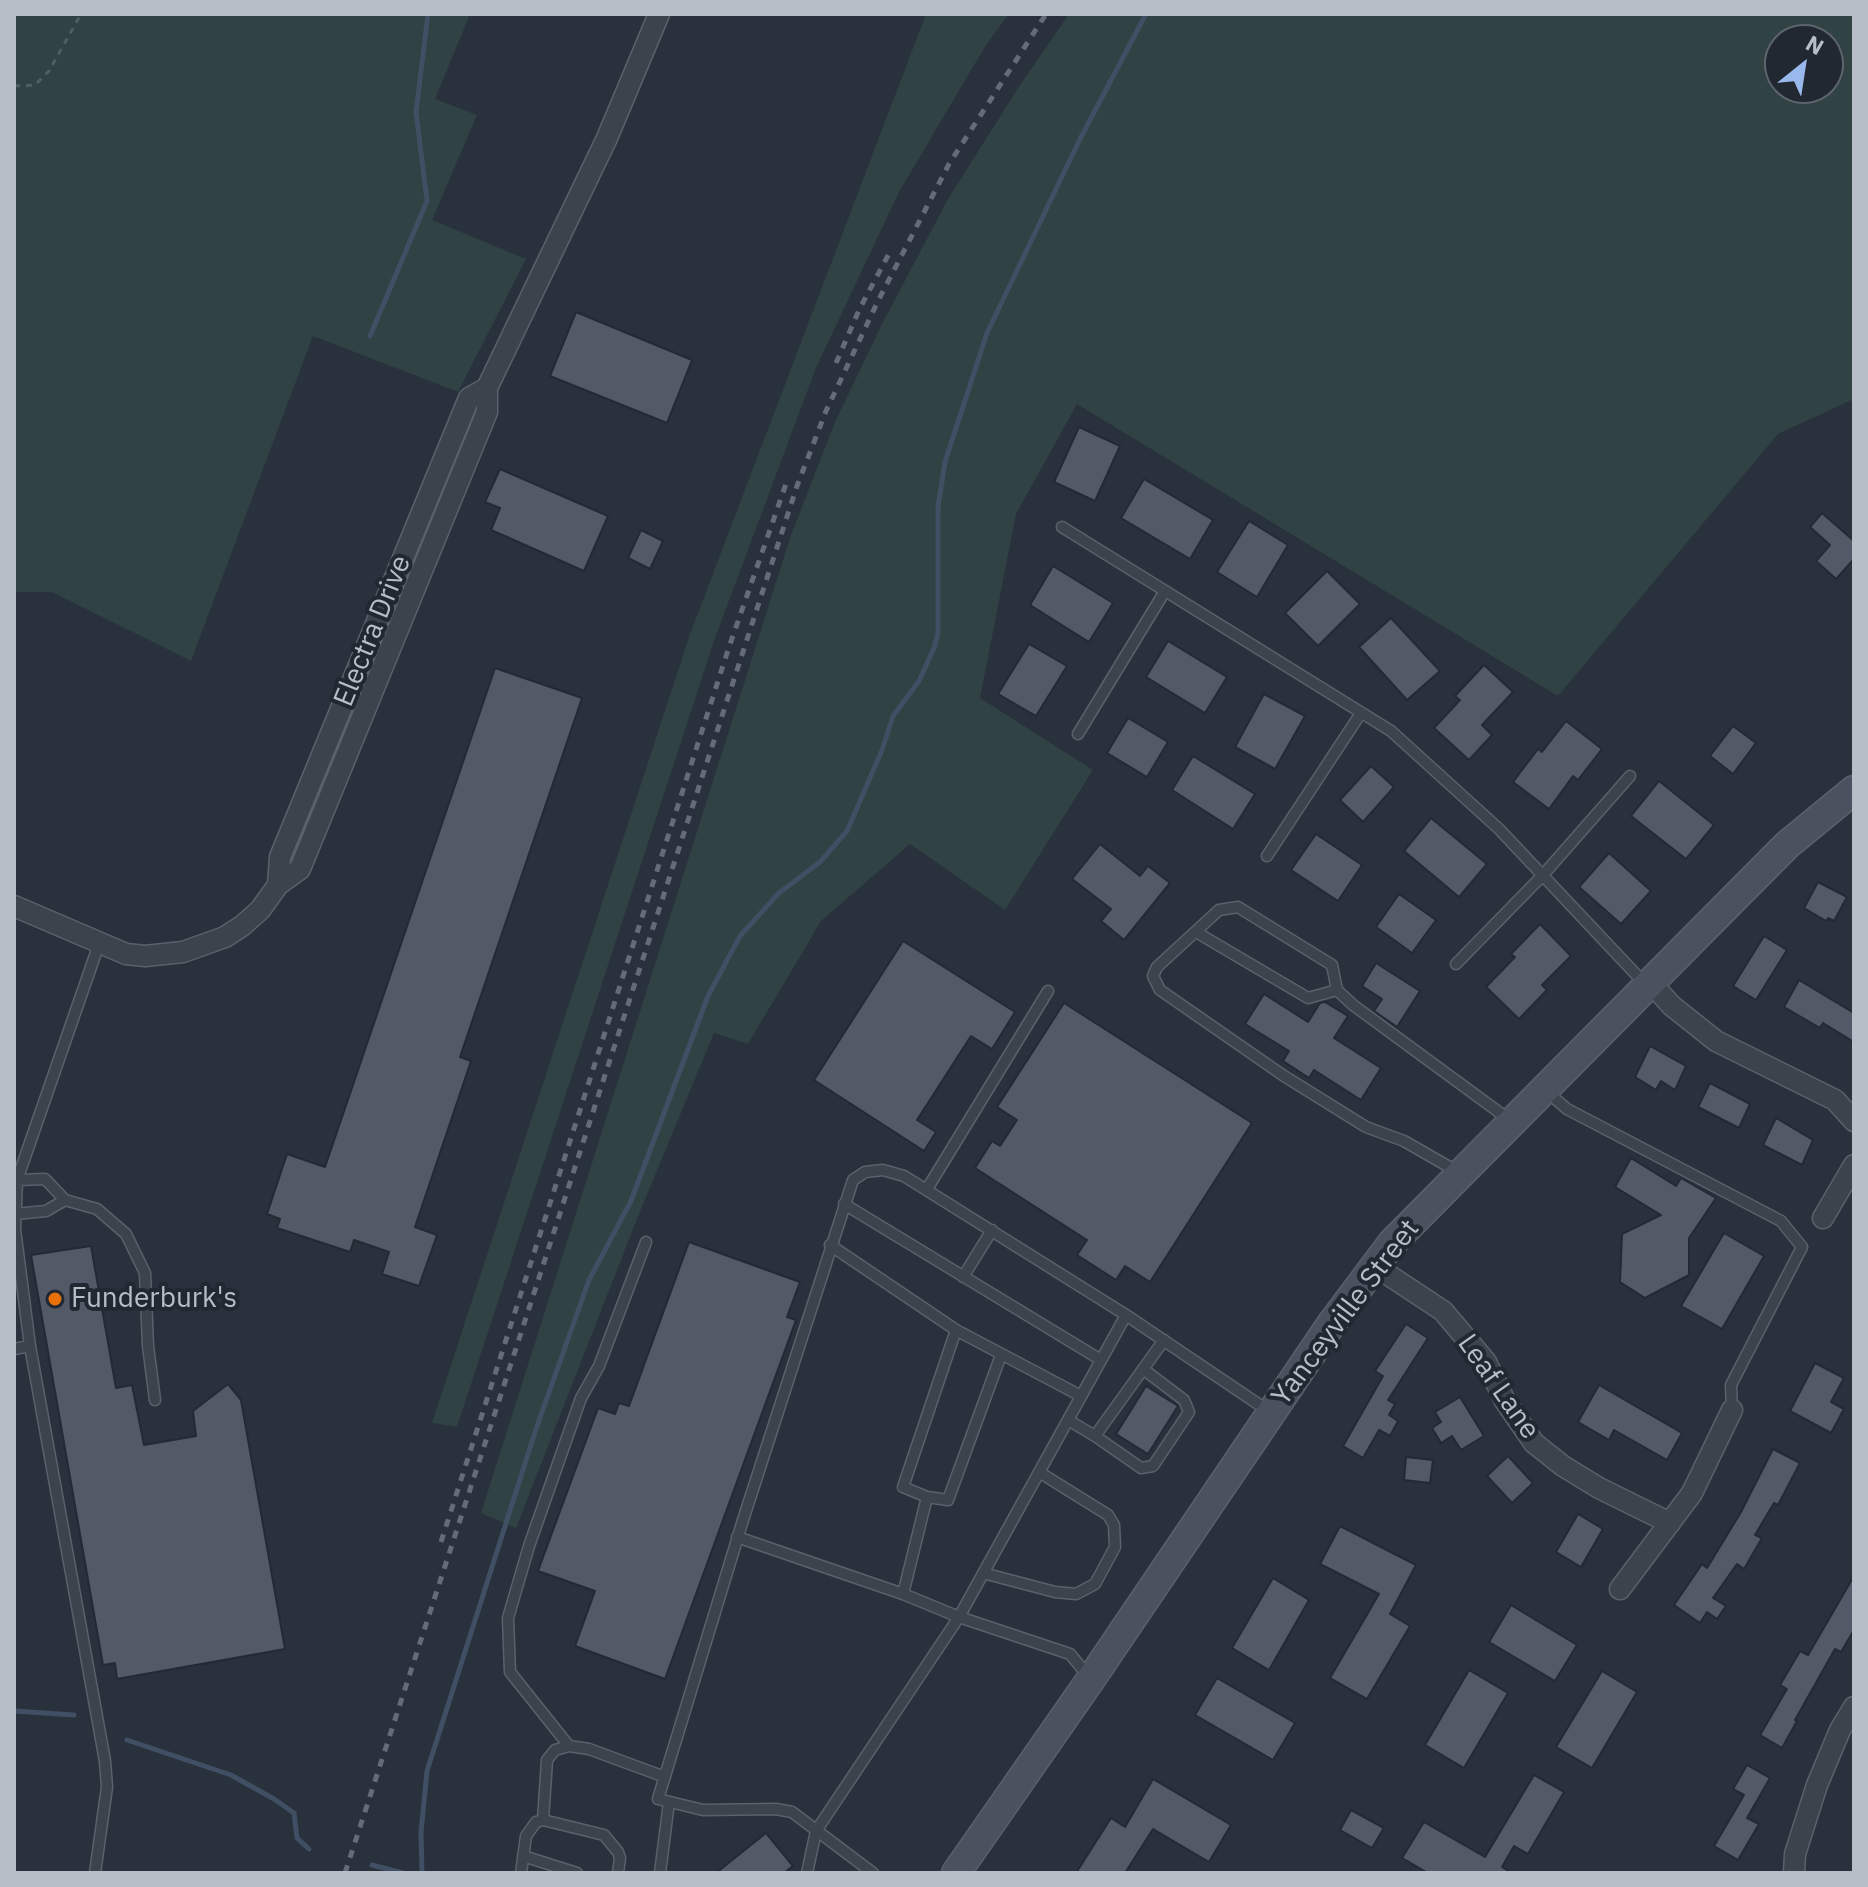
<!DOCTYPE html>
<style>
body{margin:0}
#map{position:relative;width:1868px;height:1887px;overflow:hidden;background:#28313c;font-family:"IBM Plex Sans",sans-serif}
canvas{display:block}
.frame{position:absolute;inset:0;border:16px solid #b8bec8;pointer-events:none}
.north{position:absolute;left:1764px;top:24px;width:80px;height:80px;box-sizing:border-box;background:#212832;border:2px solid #5d646e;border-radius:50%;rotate:30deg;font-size:22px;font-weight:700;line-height:32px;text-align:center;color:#b8bec8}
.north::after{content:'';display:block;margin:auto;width:28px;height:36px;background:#99b9ec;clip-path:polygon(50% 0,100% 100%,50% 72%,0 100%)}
</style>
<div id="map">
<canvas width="1868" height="1887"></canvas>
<div class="frame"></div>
<div class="north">N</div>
</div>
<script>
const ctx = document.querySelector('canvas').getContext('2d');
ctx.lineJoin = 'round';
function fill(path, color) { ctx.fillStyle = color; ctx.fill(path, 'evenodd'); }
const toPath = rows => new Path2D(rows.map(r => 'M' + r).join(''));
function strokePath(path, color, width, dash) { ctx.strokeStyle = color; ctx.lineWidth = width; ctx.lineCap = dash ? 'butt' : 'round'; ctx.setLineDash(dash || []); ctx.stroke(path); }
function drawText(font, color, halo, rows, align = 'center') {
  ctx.font = font + ' "IBM Plex Sans",sans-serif'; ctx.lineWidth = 8; ctx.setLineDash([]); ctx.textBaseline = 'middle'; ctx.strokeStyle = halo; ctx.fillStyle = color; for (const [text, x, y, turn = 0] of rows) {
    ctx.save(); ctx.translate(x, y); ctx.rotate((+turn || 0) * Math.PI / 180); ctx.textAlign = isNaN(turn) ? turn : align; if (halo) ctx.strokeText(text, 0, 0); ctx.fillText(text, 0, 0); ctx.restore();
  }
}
fill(toPath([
 [14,14,470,14,435,99,477,115,432,220,526,259,458,392,313,336,191,661,52,592,14,592],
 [926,14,1009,14,986,45,899,192,816,368,715,638,457,1427,432,1423,690,634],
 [1069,14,1854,14,1854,399,1778,434,1558,696,1077,404,1016,514,980,698,1093,770,1005,910,910,844,821,921,748,1044,714,1033,637,1219,516,1528,481,1513,791,535,835,422,882,324,948,199,1020,85],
 [1828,40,1828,88,1780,88,1780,40]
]), '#304243');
strokePath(toPath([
 [370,336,427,201,416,112,428,14],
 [14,1711,74,1715],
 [127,1740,231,1775,274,1799,294,1813,297,1838,309,1849],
 [372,1865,403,1873],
 [422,1873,421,1832,427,1771,536,1429,589,1280,631,1201,708,996,740,936,779,893,820,862,847,831,882,750,893,716,919,681,934,648,938,633,938,507,945,462,987,333,1080,139,1146,14]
]), '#404f63', 5);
const building = toPath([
 [576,312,692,360,667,423,550,376,576,312],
 [1079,427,1120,446,1095,501,1054,482,1079,427],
 [500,469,608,516,584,571,491,530,500,508,485,502,500,469],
 [1144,479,1213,520,1190,559,1121,518,1144,479],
 [1822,513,1854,541,1854,559,1836,579,1816,561,1830,545,1810,527,1822,513],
 [1249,521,1288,545,1257,597,1217,572,1249,521],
 [641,530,663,541,650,569,628,558,641,530],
 [1053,566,1113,603,1089,642,1030,605,1053,566],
 [1327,571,1360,604,1318,646,1285,613,1327,571],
 [1391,618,1440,671,1407,700,1359,647,1391,618],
 [1168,641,1227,677,1205,713,1146,677,1168,641],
 [1029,644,1067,666,1036,716,998,694,1029,644],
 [1484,665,1513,692,1482,725,1492,735,1469,760,1434,728,1460,700,1455,696,1484,665],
 [495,668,582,698,460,1057,471,1061,415,1227,437,1235,419,1286,382,1274,389,1252,354,1240,350,1252,277,1228,280,1219,267,1214,287,1154,325,1167,495,668],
 [1264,694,1305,716,1275,769,1235,747,1264,694],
 [1128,718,1168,742,1147,777,1107,753,1128,718],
 [1566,721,1602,749,1578,780,1573,776,1549,809,1513,782,1538,749,1542,752,1566,721],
 [1733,726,1756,743,1733,774,1710,756,1733,726],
 [1193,756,1255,794,1233,829,1172,790,1193,756],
 [1371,766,1394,787,1363,822,1340,800,1371,766],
 [1659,781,1714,825,1686,859,1631,816,1659,781],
 [1431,818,1487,864,1459,897,1404,851,1431,818],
 [1316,834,1362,865,1338,901,1291,870,1316,834],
 [1100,844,1140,876,1148,866,1170,883,1124,940,1101,921,1111,909,1072,879,1100,844],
 [1609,853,1651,891,1621,924,1579,887,1609,853],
 [1818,882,1847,897,1834,921,1828,918,1826,921,1804,908,1818,882],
 [1399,894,1436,920,1412,953,1376,927,1399,894],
 [1540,924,1571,956,1542,985,1547,990,1519,1019,1486,987,1515,957,1511,954,1540,924],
 [1764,936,1787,950,1756,1000,1733,986,1764,936],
 [903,941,1015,1012,992,1049,971,1036,917,1120,936,1132,924,1151,814,1080,903,941],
 [1376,963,1420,991,1397,1027,1374,1011,1382,999,1362,986,1376,963],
 [1799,980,1854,1013,1854,1042,1823,1023,1820,1028,1784,1007,1799,980],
 [1264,994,1308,1022,1320,1003,1325,1002,1348,1016,1334,1038,1381,1068,1361,1100,1314,1070,1309,1078,1283,1061,1289,1051,1245,1024,1264,994],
 [1064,1003,1252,1123,1150,1282,1125,1266,1116,1280,1077,1255,1087,1240,975,1168,992,1141,1000,1146,1017,1120,997,1107,1064,1003],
 [1650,1046,1686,1066,1675,1090,1661,1081,1656,1090,1635,1077,1650,1046],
 [1710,1083,1750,1104,1739,1128,1698,1107,1710,1083],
 [1776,1118,1813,1140,1802,1165,1763,1145,1776,1118],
 [1631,1158,1676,1186,1681,1178,1716,1198,1689,1238,1689,1275,1645,1298,1620,1282,1622,1234,1661,1215,1615,1187,1631,1158],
 [1724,1233,1764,1256,1722,1329,1681,1306,1724,1233],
 [689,1242,800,1282,787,1317,796,1320,665,1679,575,1646,595,1591,538,1571,598,1408,615,1414,619,1403,629,1406,689,1242],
 [91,1246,116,1388,132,1385,144,1445,196,1436,193,1411,228,1384,241,1400,285,1649,117,1679,115,1663,103,1665,31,1255,91,1246],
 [1406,1324,1428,1338,1388,1400,1395,1404,1389,1415,1398,1421,1390,1436,1379,1430,1363,1458,1343,1446,1383,1376,1375,1371,1406,1324],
 [1815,1363,1844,1378,1831,1402,1844,1409,1831,1433,1790,1411,1815,1363],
 [1599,1385,1682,1433,1667,1460,1614,1430,1609,1440,1578,1422,1599,1385],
 [1146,1386,1178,1406,1148,1454,1116,1434,1146,1386],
 [1460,1397,1484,1436,1461,1450,1452,1436,1441,1443,1432,1428,1441,1422,1435,1412,1460,1397],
 [1773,1449,1800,1463,1778,1505,1774,1503,1755,1535,1762,1538,1744,1569,1737,1564,1713,1598,1726,1606,1717,1619,1707,1612,1700,1623,1674,1605,1702,1564,1707,1568,1741,1512,1773,1449],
 [1508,1456,1533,1483,1512,1503,1487,1476,1508,1456],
 [1406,1457,1433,1460,1430,1483,1404,1480,1406,1457],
 [1578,1514,1603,1529,1581,1567,1556,1552,1578,1514],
 [1340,1526,1416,1565,1390,1614,1410,1626,1367,1699,1330,1678,1379,1594,1320,1564,1340,1526],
 [1854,1576,1854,1630,1841,1652,1835,1649,1795,1720,1797,1721,1782,1748,1760,1735,1787,1689,1780,1685,1800,1651,1808,1655,1854,1576],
 [1273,1578,1309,1600,1269,1670,1232,1648,1273,1578],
 [1511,1605,1577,1645,1555,1681,1489,1642,1511,1605],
 [1469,1670,1508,1693,1464,1768,1425,1745,1469,1670],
 [1602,1671,1637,1692,1592,1768,1556,1747,1602,1671],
 [1217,1678,1295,1723,1273,1760,1195,1715,1217,1678],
 [1747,1765,1770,1778,1747,1818,1759,1824,1738,1860,1714,1846,1744,1795,1733,1789,1747,1765],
 [1534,1775,1564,1792,1528,1854,1514,1846,1502,1867,1512,1873,1428,1873,1402,1858,1424,1822,1485,1857,1534,1775],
 [1153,1779,1231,1825,1209,1862,1153,1829,1125,1873,1076,1873,1111,1818,1125,1827,1153,1779],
 [1351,1810,1384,1828,1372,1848,1340,1830,1351,1810],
 [766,1833,793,1866,784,1873,716,1873,766,1833]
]);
fill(building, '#525a67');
strokePath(building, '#232a34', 2);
const lane = toPath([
 [1062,527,1391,731,1499,829,1646,985],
 [1078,734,1165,591],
 [1267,856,1361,713],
 [1196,932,1308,998,1337,990],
 [1456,964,1543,875,1630,776],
 [1546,1091,1567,1109,1781,1221,1802,1247,1731,1385,1732,1410],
 [1458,1172,1404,1141,1366,1127,1284,1076,1160,990,1153,976,1157,967,1219,910,1238,907,1332,965,1337,990,1353,1005,1511,1121],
 [927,1189,1048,991],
 [65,1200,97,1209,126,1234,145,1273,148,1346,155,1400],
 [844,1204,1101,1360],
 [15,1214,46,1211,65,1200,45,1179,17,1180],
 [830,1245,956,1330,903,1487,927,1497,903,1594],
 [963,1277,992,1230],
 [956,1330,1081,1396],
 [14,1349,30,1346],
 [1143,1369,1184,1400,1189,1412,1153,1466,1141,1468,1095,1436,1164,1340],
 [1068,1420,1095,1436],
 [927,1497,948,1500,1001,1355],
 [737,1537,903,1594,959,1617,816,1831,807,1873],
 [983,1573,1055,1592,1076,1594,1095,1584,1115,1547,1114,1525,1108,1515,1039,1472],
 [1090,1678,1070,1654,959,1617,1126,1315],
 [569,1746,510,1672,508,1618,529,1546,581,1398,599,1366,646,1242],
 [543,1820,547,1760,555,1750,569,1746,589,1749,665,1777],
 [523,1856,577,1873],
 [95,1873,107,1787,105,1761,30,1346,15,1229,17,1180,99,944],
 [521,1873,526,1836,536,1822,543,1820,604,1835,618,1852,620,1858,618,1873],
 [660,1873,669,1802],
 [873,1873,792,1812,776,1809,703,1810,658,1799,743,1520,853,1180,865,1172,883,1170,904,1176,1126,1315,1270,1412]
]);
const street = toPath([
 [278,885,280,857,469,398,487,388],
 [14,906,126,954,145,956,183,952,225,937,242,926,260,910,278,885,300,869,487,412,487,388,607,138,659,14],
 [1651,983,1672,1006,1716,1041,1835,1100,1854,1121],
 [1823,1218,1854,1165],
 [1375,1266,1443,1311,1486,1362,1505,1401,1534,1443,1563,1466,1599,1488,1670,1523],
 [1620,1589,1692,1493,1732,1410],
 [1794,1873,1795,1854,1817,1785,1840,1730,1854,1707]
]);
const secondary = toPath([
 [956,1873,1091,1679,1332,1323,1392,1243,1787,845,1854,790]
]);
strokePath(lane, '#5a616b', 13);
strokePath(street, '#5a616b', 23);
strokePath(secondary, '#5a616b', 31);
strokePath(toPath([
 [14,86,35,85,49,71,81,14]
]), '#4f5f61', 3, [6, 6]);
strokePath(lane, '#3c434d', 10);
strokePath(street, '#3c434d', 20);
strokePath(secondary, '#4a525f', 28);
strokePath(toPath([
 [836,363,859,310,892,248],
 [441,1542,728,650,787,481],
 [345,1873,797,486,826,411,878,301,949,164,1046,14]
]), '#636c78', 5, [8, 8]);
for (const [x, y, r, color] of [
 [55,1299,8,"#e8710a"]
]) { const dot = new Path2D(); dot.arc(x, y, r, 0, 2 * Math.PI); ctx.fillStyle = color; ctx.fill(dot); strokePath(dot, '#212832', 3); }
drawText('28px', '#b8bec8', '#212832', [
 ["Electra Drive",373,631,-68],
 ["Yanceyville Street",1346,1313,-53],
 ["Leaf Lane",1498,1387,55]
]);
drawText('28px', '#b8bec8', '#212832', [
 ["Funderburk's",71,1299]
], 'left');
</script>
